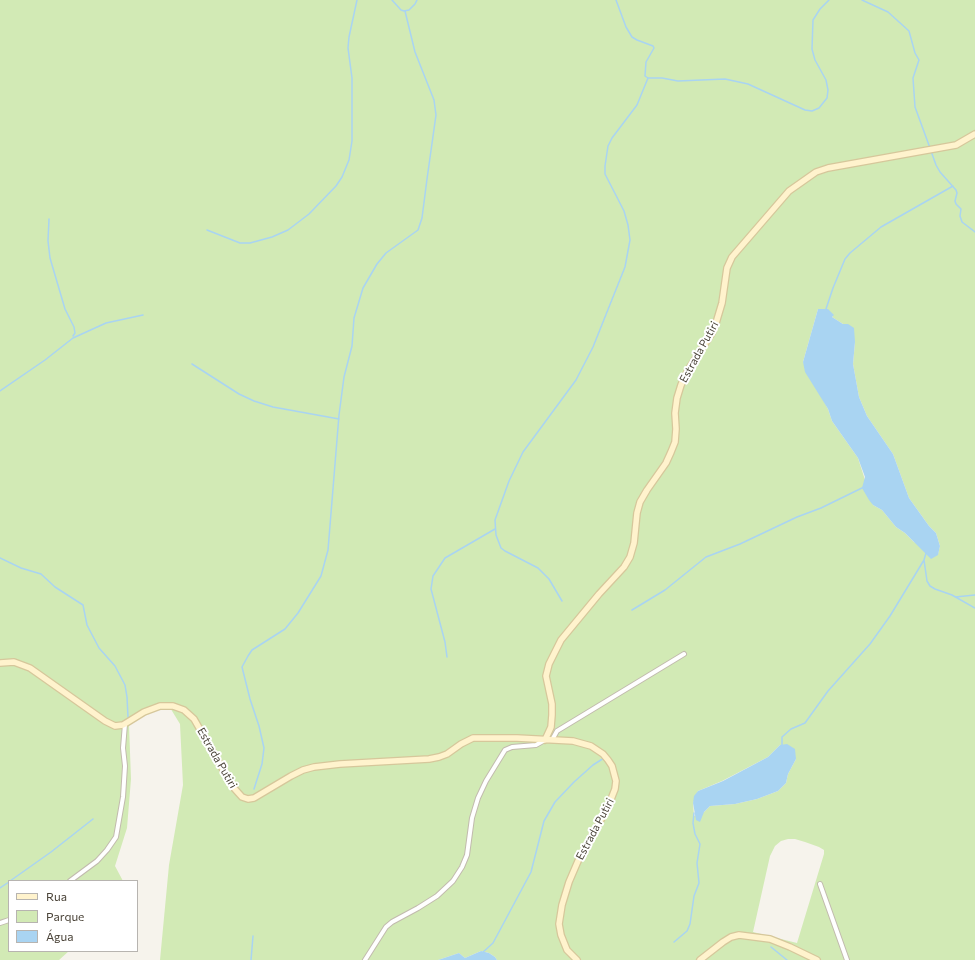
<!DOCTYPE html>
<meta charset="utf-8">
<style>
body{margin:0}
#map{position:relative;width:975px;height:960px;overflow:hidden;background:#f6f3ec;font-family:Commissioner,sans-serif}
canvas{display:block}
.legend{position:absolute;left:8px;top:880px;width:130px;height:72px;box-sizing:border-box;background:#fff;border:1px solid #b7b4b0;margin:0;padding:5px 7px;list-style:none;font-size:12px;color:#4b4439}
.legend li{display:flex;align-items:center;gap:8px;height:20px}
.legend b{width:20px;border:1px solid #b7b4b0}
</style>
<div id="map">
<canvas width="975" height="960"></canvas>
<ul class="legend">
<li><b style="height:5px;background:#fff3cd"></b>Rua</li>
<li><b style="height:11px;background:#d2eab5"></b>Parque</li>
<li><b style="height:11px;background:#a9d4f2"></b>Água</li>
</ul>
</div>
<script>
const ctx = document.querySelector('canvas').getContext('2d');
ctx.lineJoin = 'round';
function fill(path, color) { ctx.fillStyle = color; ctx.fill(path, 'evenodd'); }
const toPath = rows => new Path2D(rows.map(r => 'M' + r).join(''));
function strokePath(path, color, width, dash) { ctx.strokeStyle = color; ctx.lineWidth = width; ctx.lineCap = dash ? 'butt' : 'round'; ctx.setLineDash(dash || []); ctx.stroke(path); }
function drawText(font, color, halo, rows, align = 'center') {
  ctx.font = font + ' Commissioner,sans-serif'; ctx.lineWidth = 4; ctx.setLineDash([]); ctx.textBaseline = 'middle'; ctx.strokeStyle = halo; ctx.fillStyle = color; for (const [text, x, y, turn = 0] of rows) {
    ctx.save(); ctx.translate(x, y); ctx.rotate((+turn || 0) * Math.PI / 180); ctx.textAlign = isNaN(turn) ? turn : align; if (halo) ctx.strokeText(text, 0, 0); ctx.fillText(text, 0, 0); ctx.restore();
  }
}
fill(toPath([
 [0,0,975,0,975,960,497,960,495,957,489,953,481,951,465,958,459,953,438,960,160,960,169,865,183,785,180,724,169,706,148,711,133,723,129,725,131,779,127,828,115,866,123,881,9,881,9,951,69,951,59,960,0,960],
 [818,309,833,316,832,317,843,324,855,342,853,364,859,397,867,416,893,454,909,498,929,526,936,533,940,546,938,554,914,542,905,533,896,527,882,510,873,505,858,458,832,421,828,409,803,362],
 [780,745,796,759,788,774,786,783,778,791,757,799,735,804,710,806,704,812,694,816,693,803,698,791,722,781,768,757],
 [788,839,795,839,805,842,819,847,824,850,824,854,797,943,753,932,770,856,775,846,781,841]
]), '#d2eab5');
fill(toPath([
 [818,309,828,309,834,315,832,317,843,324,848,324,854,328,855,342,853,364,859,397,867,416,893,454,909,498,929,526,936,533,940,546,938,555,931,559,905,533,896,527,882,510,873,505,869,500,862,488,865,477,858,458,832,421,828,409,805,372,803,362],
 [787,744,795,749,796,759,788,774,786,783,778,791,757,799,735,804,710,806,704,812,700,822,696,820,693,803,694,796,698,791,723,781,768,757,780,745],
 [481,951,489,953,495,957,497,960,438,960,459,953,465,958]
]), '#a9d4f2');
strokePath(toPath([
 [392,0,401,10,404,11,409,10,415,4,417,0],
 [616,0,626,27,632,37,637,40,653,46,654,48,646,62,645,76,648,78],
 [862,0,888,12,909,31,915,53,919,60,913,78,915,107,930,148],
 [648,78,662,78,678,81,725,79,748,84,805,110,812,111,819,108,827,98,828,90,826,80,815,60,812,49,813,20,820,9,829,0],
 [931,151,936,165,940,172,956,190,957,193,955,201,956,204,961,209,960,216,962,222,975,232],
 [49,219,48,241,50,258,65,309,74,327,75,333,73,336],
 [207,230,240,243,250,243,272,237,288,230,309,214,336,186,342,177,349,160,352,141,352,78,348,48,349,37,357,0],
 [826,309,833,288,845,259,850,253,881,227,953,186],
 [192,364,239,394,254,401,273,407,339,419],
 [0,391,45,360,73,338,106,323,143,315],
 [0,558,21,568,41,574,55,587,83,605,87,625,99,648,115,666,125,685,127,697,128,717],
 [924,560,927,581,930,586,935,589,952,595,975,608],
 [955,597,975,595],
 [562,601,549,579,538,568,505,551,501,548,496,535,495,520,509,481,523,452,576,380,593,347,625,267,630,240,628,225,624,211,605,174,605,166,608,146,612,138,637,105,648,78],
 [632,610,665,590,706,557,740,544,797,517,821,508,864,487],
 [447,657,445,642,431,589,433,576,445,558,495,529],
 [782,746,782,737,791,729,805,723,828,691,870,644,890,616,924,560,926,553],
 [254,789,262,764,264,748,259,726,250,699,242,667,248,656,252,650,285,629,298,613,321,576,328,550,339,415,344,377,352,346,354,318,363,288,377,264,386,253,418,230,422,218,427,179,436,115,434,100,415,52,405,11],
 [10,881,51,852,93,819],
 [0,888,9,882],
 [674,942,687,931,690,924,694,896,699,883,697,863,700,844,695,834,693,823,694,813],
 [771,947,787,960],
 [482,953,493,943,531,872,544,821,555,802,574,782,593,765,604,758],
 [251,960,253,936]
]), '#a9d4f2', 1.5);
const street = toPath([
 [552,740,557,731,684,654],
 [70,881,97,861,107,850,116,837,123,797,125,766,123,748,125,724],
 [820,884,847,960],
 [0,923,9,920],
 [365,960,386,927,392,922,418,908,437,896,453,881,462,867,467,855,472,818,478,798,486,781,505,750,512,747,536,745,545,740]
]);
const secondary = toPath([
 [0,663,14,662,30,668,105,721,115,726,123,725,144,712,160,706,173,706,184,710,194,719,233,787,242,797,248,799,254,798,291,776,303,770,314,767,340,764,429,759,439,757,447,754,461,744,473,738,517,738,573,741,591,746,603,754,608,760,612,766,616,781,615,789,608,807,578,861,569,882,562,905,559,924,561,935,567,950,577,960],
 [545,740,551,727,552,715,552,704,546,676,549,664,561,640,599,594,624,567,630,557,634,543,637,513,640,502,647,490,666,463,671,452,675,442,676,429,675,413,677,398,681,385,688,370,712,333,716,323,722,303,727,268,732,257,789,191,816,172,828,168,956,145,975,134],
 [700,960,723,942,731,937,739,935,770,939,790,947,817,960]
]);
strokePath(street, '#c2bbae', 6);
strokePath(secondary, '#d6c79b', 8);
strokePath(street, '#fff', 4);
strokePath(secondary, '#fff3cd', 5.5);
drawText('11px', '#4b4439', '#fff', [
 ["Estrada Putiri",699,352,-61],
 ["Estrada Putiri",217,758,60],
 ["Estrada Putiri",595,829,-62]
]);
</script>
